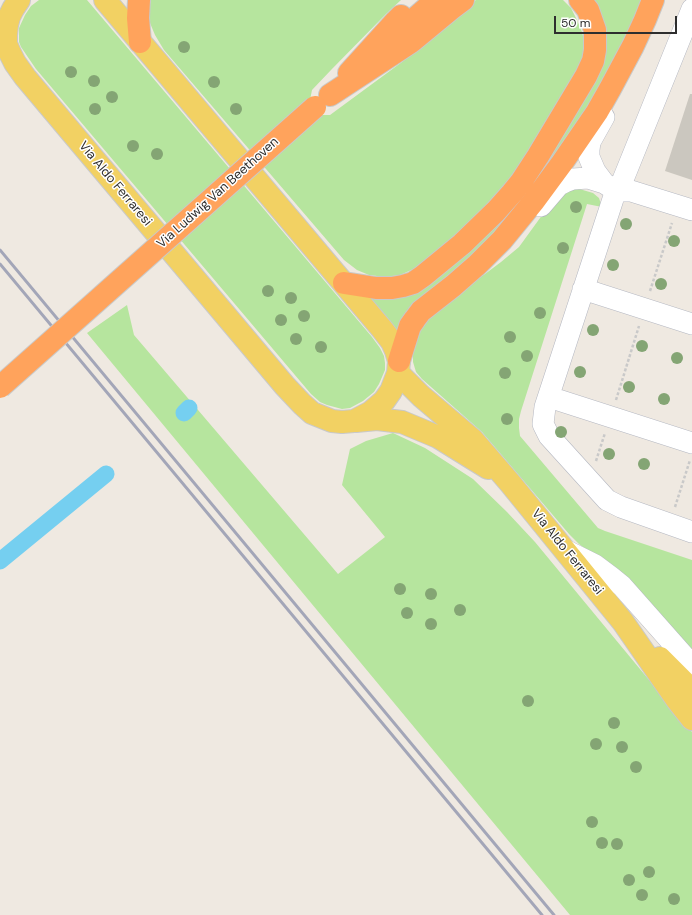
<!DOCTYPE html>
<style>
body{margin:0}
#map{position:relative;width:692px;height:915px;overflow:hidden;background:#efe9e1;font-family:"DM Sans",sans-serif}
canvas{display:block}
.scale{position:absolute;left:554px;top:16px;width:123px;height:18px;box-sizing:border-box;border:2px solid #2e2e2e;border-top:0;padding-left:5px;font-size:12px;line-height:14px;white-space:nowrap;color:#2e2e2e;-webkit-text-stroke:3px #fff;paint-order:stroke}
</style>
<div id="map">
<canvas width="692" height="915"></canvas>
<div class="scale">50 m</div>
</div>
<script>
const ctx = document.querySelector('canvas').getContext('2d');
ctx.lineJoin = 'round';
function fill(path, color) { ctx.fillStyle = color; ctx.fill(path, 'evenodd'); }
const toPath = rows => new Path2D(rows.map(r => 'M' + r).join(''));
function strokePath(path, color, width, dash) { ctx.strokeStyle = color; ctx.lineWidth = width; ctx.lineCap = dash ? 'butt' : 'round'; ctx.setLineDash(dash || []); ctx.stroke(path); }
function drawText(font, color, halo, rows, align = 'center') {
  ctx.font = font + ' "DM Sans",sans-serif'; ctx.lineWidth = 3; ctx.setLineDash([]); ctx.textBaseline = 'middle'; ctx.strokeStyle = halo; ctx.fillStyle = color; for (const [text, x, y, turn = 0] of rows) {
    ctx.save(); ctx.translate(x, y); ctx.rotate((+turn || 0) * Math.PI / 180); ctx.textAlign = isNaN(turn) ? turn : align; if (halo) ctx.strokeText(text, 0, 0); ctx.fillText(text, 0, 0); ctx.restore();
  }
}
fill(toPath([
 [39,0,87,0,372,337,380,348,384,356,385,363,385,370,379,384,374,392,363,401,350,408,342,409,327,405,320,402,311,394,36,69,21,47,19,42,19,28,25,15,31,6],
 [151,0,401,0,386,14,331,70,312,90,310,100,317,113,323,115,330,115,402,62,471,4,476,0,563,0,571,8,577,20,582,32,585,44,585,54,580,66,525,158,507,182,478,214,434,254,418,267,400,275,385,277,369,275,357,270,344,260,164,50,155,35,150,23,148,13],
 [592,0,645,0,611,71,535,189,399,335,368,297,388,300,394,299,401,297,425,283,595,75],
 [576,188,593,193,599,198,602,207,587,204,521,411,519,419,519,428,520,436,598,528,605,531,692,560,692,657,592,554,579,544,569,534,482,432,422,379,416,372,413,362,413,350,415,338,425,319,474,281,485,274,501,262,519,247,556,196],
 [127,305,134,335,338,574,385,537,342,485,350,449,366,441,393,433,425,448,473,479,507,512,535,542,692,732,692,915,570,915,87,333]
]), '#b6e59e');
strokePath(toPath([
 [184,413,189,408],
 [0,561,106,474]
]), '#75cff0', 17);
fill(toPath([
 [690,94,692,94,692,180,665,171]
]), '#cbc7bf');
const minor = toPath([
 [604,117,590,142,589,150,589,157,595,171,604,183,618,192,692,9],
 [541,206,559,185,565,182,573,179,588,178,604,183],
 [692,210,631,191,623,191,618,192,614,196,545,407,543,424,549,436,607,500,621,507,692,532],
 [583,289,692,324],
 [549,397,692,443],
 [565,550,595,565,611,577,622,586,692,665]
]);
const major = toPath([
 [19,0,13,9,9,17,7,25,6,35,6,44,10,53,15,63,25,77,285,386,302,404,312,413,332,421,342,422,354,421,371,412,384,401,391,391,398,373,399,361,396,351,392,342,382,329,105,0],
 [398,373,421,396,473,440,510,483,623,622,677,700,692,719],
 [356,421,377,419,402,422,438,437,488,468],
 [660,658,692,690]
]);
const highway = toPath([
 [139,0,138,18,140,42],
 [396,35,436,0],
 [349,73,396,21,401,16],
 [330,95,411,42,451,9,463,0],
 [344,283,376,288,392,288,403,286,413,283,423,276,462,244,496,211,512,193,521,182,538,156,586,76,593,61,595,50,595,30,588,10,580,0],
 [399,361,410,326,415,319,421,311,453,286,477,265,502,240,534,201,562,163,597,112,610,89,633,46,645,20,653,0]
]);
strokePath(minor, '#b4b7c1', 22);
strokePath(major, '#c9c9c9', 24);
strokePath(highway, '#c9c9c9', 24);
strokePath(toPath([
 [650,291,672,223],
 [616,400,639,326],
 [596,461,605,433],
 [675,507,690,460]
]), '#c9c9c9', 2.5, [3, 2]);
strokePath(minor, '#fff', 21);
strokePath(major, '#f2d163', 22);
strokePath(highway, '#ffa35c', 22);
strokePath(toPath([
 [0,250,554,915],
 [0,264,542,915]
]), '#a3a6b8', 3);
const highwayBridge = toPath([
 [0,387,315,107]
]);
strokePath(highwayBridge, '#c9c9c9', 24, []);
strokePath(highwayBridge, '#ffa35c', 22);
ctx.fillStyle = '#84a574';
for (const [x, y] of [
 [184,47],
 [71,72],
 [94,81],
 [214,82],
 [112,97],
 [95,109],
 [236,109],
 [133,146],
 [157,154],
 [576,207],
 [626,224],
 [674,241],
 [563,248],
 [613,265],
 [661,284],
 [268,291],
 [291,298],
 [540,313],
 [304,316],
 [281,320],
 [593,330],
 [510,337],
 [296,339],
 [642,346],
 [321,347],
 [527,356],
 [677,358],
 [580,372],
 [505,373],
 [629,387],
 [664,399],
 [507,419],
 [561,432],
 [609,454],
 [644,464],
 [400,589],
 [431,594],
 [460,610],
 [407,613],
 [431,624],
 [528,701],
 [614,723],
 [596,744],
 [622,747],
 [636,767],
 [592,822],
 [602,843],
 [617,844],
 [649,872],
 [629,880],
 [642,895],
 [674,899]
]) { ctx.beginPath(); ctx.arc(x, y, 6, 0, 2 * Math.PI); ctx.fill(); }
drawText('13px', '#2e2e2e', '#fff', [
 ["Via Aldo Ferraresi",115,184,50],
 ["Via Ludwig Van Beethoven",218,193,-42],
 ["Via Aldo Ferraresi",567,552,51]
]);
</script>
